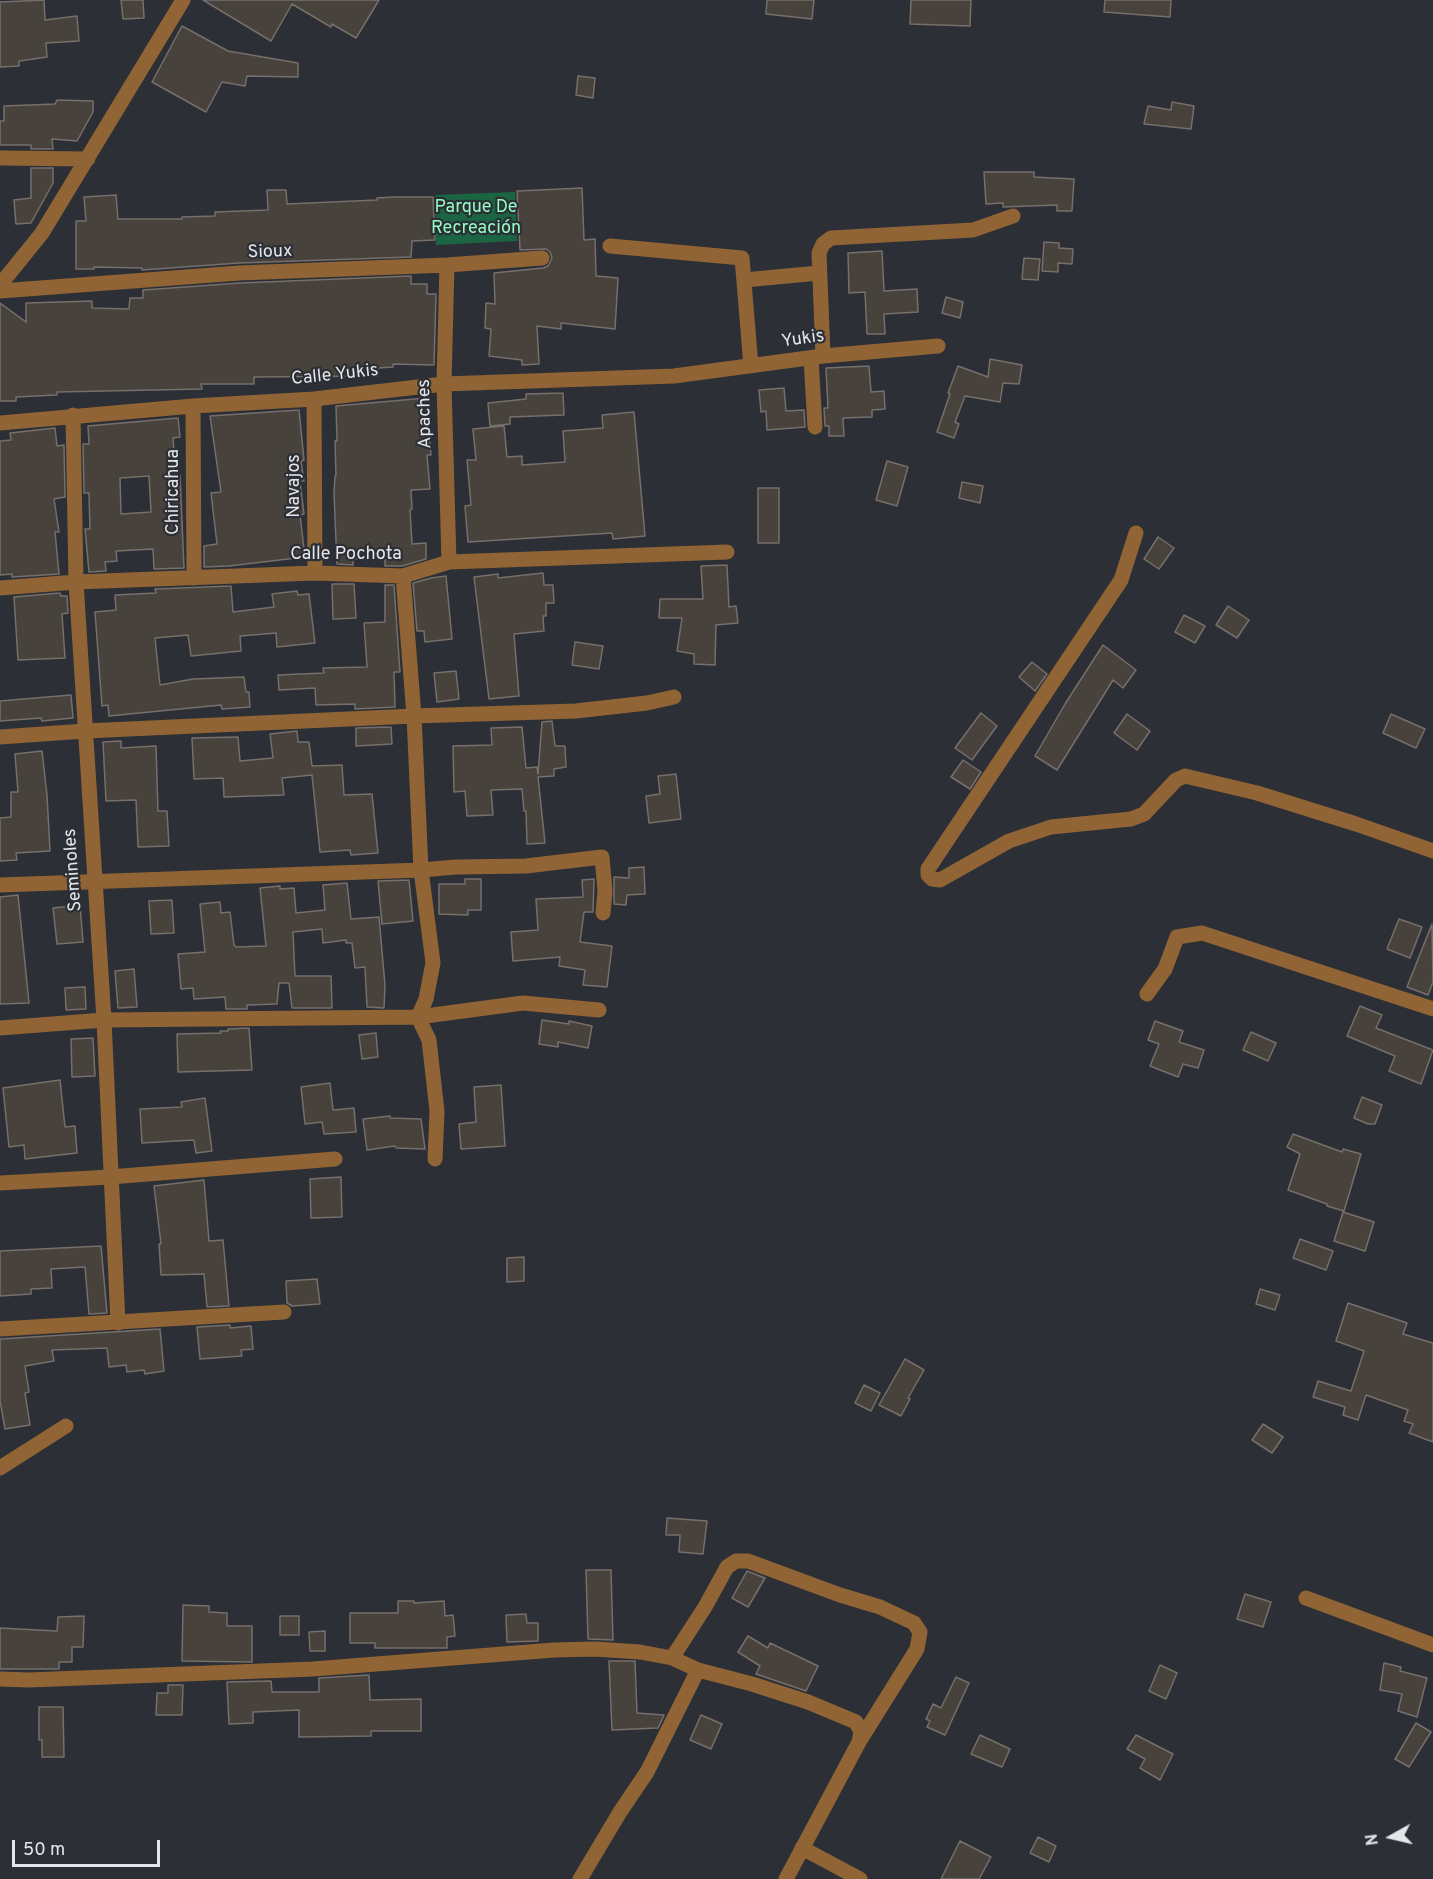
<!DOCTYPE html>
<meta charset="utf-8">
<style>
body{margin:0}
#map{position:relative;width:1433px;height:1879px;overflow:hidden;background:#2c2f35;font-family:Overpass,sans-serif}
canvas{display:block}
.north{position:absolute;left:1361px;top:1807px;width:60px;height:60px;-webkit-text-stroke:4px #2c2f35;paint-order:stroke;rotate:262deg;font-size:16px;font-weight:700;line-height:24px;text-align:center;color:#e4e6ea}
.north::after{content:'';display:block;margin:auto;width:21px;height:27px;background:#e4e6ea;clip-path:polygon(50% 0,100% 100%,50% 72%,0 100%)}
.scale{position:absolute;left:12px;top:1840px;width:148px;height:27px;box-sizing:border-box;border:3px solid #e4e6ea;border-top:0;padding-left:8px;font-size:18px;line-height:21px;white-space:nowrap;color:#e4e6ea;-webkit-text-stroke:4px #2c2f35;paint-order:stroke}
</style>
<div id="map">
<canvas width="1433" height="1879"></canvas>
<div class="north">N</div>
<div class="scale">50 m</div>
</div>
<script>
const ctx = document.querySelector('canvas').getContext('2d');
ctx.lineJoin = 'round';
function fill(path, color) { ctx.fillStyle = color; ctx.fill(path, 'evenodd'); }
const toPath = rows => new Path2D(rows.map(r => 'M' + r).join(''));
function strokePath(path, color, width, dash) { ctx.strokeStyle = color; ctx.lineWidth = width; ctx.lineCap = dash ? 'butt' : 'round'; ctx.setLineDash(dash || []); ctx.stroke(path); }
function drawText(font, color, halo, rows, align = 'center') {
  ctx.font = font + ' Overpass,sans-serif'; ctx.lineWidth = 4.5; ctx.setLineDash([]); ctx.textBaseline = 'middle'; ctx.strokeStyle = halo; ctx.fillStyle = color; for (const [text, x, y, turn = 0] of rows) {
    ctx.save(); ctx.translate(x, y); ctx.rotate((+turn || 0) * Math.PI / 180); ctx.textAlign = isNaN(turn) ? turn : align; if (halo) ctx.strokeText(text, 0, 0); ctx.fillText(text, 0, 0); ctx.restore();
  }
}
fill(toPath([
 [515,192,517,241,436,245,435,195]
]), '#1b6543');
const building = toPath([
 [44,0,45,20,77,16,79,41,46,43,47,57,19,61,19,66,0,67,0,2,44,0],
 [121,0,143,0,144,18,123,19,121,0],
 [203,0,379,0,356,38,332,24,331,27,292,4,271,41,203,0],
 [767,0,814,0,812,19,766,14,767,0],
 [911,0,971,0,970,26,910,24,911,0],
 [1105,0,1171,0,1170,17,1104,12,1105,0],
 [182,26,228,51,298,63,298,77,247,76,245,86,222,82,206,112,152,82,182,26],
 [578,76,595,78,593,98,576,95,578,76],
 [57,100,93,101,93,112,77,141,52,139,53,149,31,149,31,145,0,145,0,121,4,121,4,106,55,104,57,100],
 [1172,102,1194,106,1191,129,1144,124,1148,106,1171,110,1172,102],
 [31,168,53,168,53,183,31,223,16,224,14,200,31,198,31,168],
 [984,172,1034,172,1034,177,1074,179,1072,211,1057,211,1057,205,1003,207,1003,203,986,204,984,172],
 [582,188,584,240,595,239,596,276,618,278,615,329,561,323,561,329,537,326,539,364,522,365,522,360,489,356,491,329,485,328,486,303,495,304,494,273,543,268,548,266,552,258,550,252,546,249,520,250,517,191,582,188],
 [267,190,286,190,287,204,377,200,377,198,393,197,433,197,435,240,412,241,411,257,239,263,142,270,142,268,94,267,94,269,76,269,76,221,86,221,84,197,116,195,118,219,182,219,182,217,215,216,215,212,268,210,267,190],
 [1044,242,1059,243,1059,248,1073,249,1072,264,1058,263,1058,272,1042,271,1044,242],
 [882,251,884,291,917,289,918,312,884,314,885,334,867,334,865,292,849,293,848,253,882,251],
 [1024,258,1040,259,1038,280,1022,279,1024,258],
 [411,276,411,284,427,284,427,294,436,294,434,365,393,364,393,367,378,368,378,376,254,377,254,384,201,384,202,389,57,392,57,395,16,397,16,401,0,401,0,303,26,322,26,303,92,301,92,308,129,309,130,298,143,298,143,290,240,283,411,276],
 [946,297,963,302,960,318,942,313,946,297],
 [990,359,1022,365,1019,384,1003,383,1000,402,965,396,955,422,959,424,954,438,937,432,950,394,948,393,958,366,988,377,990,359],
 [869,366,871,392,884,391,885,409,872,410,872,417,843,418,844,436,829,436,829,426,825,426,824,408,828,408,826,368,869,366],
 [784,388,786,411,804,410,805,427,767,430,766,411,761,412,759,390,784,388],
 [563,393,564,415,510,417,510,424,490,426,488,403,526,399,526,394,563,393],
 [426,398,431,455,427,455,430,489,411,490,412,509,410,510,412,544,426,543,426,559,402,566,385,566,385,558,353,559,353,565,337,564,334,494,335,476,336,476,335,441,337,441,336,406,426,398],
 [299,410,304,460,301,461,304,481,300,481,304,514,300,515,305,557,229,566,204,567,204,546,217,544,211,493,221,492,210,416,299,410],
 [634,412,645,536,613,539,612,533,468,542,465,506,471,505,467,460,476,460,473,429,504,426,507,457,522,456,522,465,565,462,563,431,603,428,602,415,634,412],
 [178,418,180,437,173,438,176,476,180,475,184,568,154,569,153,549,116,551,117,561,105,562,106,571,89,572,85,529,90,529,89,493,84,493,83,444,89,444,88,426,178,418],
 [149,476,151,512,121,514,120,478,149,476],
 [55,428,57,446,64,445,65,497,54,499,59,532,55,532,59,574,12,577,12,574,0,575,0,441,11,440,10,433,55,428],
 [887,461,908,467,897,506,876,500,887,461],
 [962,482,983,486,980,503,959,498,962,482],
 [758,488,779,488,779,543,758,543,758,488],
 [1158,537,1174,548,1159,569,1144,559,1158,537],
 [727,565,729,607,736,606,738,623,716,625,715,665,694,664,694,654,677,651,682,618,659,618,660,599,703,599,701,566,727,565],
 [543,573,544,585,553,585,554,603,546,603,546,616,543,616,544,631,514,634,519,696,489,699,474,577,498,574,498,578,543,573],
 [446,576,452,639,425,642,424,631,417,631,413,583,431,578,446,576],
 [332,584,354,584,356,618,333,619,332,584],
 [385,585,394,585,400,672,394,672,395,707,355,709,355,704,316,705,315,688,279,690,278,675,324,673,323,668,367,667,364,623,385,622,385,585],
 [231,586,233,612,274,607,272,594,297,591,298,595,309,594,315,643,277,647,276,633,240,636,241,651,191,656,188,635,155,638,160,685,193,679,244,677,246,692,249,692,250,707,222,709,221,705,109,716,108,705,102,706,95,612,116,610,115,595,156,593,155,589,231,586],
 [60,593,61,596,67,596,68,613,62,614,65,658,18,660,14,597,60,593],
 [1228,606,1249,620,1237,638,1216,625,1228,606],
 [1184,615,1205,626,1195,643,1175,632,1184,615],
 [575,642,603,646,599,669,572,665,575,642],
 [1103,645,1136,670,1123,688,1113,680,1057,770,1035,756,1065,704,1103,645],
 [1032,662,1047,674,1035,691,1019,677,1032,662],
 [456,671,459,699,437,702,434,673,456,671],
 [71,695,73,718,42,721,41,718,0,721,0,701,71,695],
 [981,713,997,726,972,760,955,748,981,713],
 [1127,714,1150,731,1137,750,1114,733,1127,714],
 [1391,714,1425,729,1416,748,1383,733,1391,714],
 [552,721,555,746,565,746,566,767,554,769,554,776,538,777,545,843,527,844,526,811,524,811,522,789,491,790,493,815,467,816,465,791,454,792,453,746,492,745,491,728,522,727,526,768,537,767,538,774,542,722,552,721],
 [391,727,392,744,356,746,356,728,391,727],
 [297,731,298,742,309,742,312,766,342,765,344,795,372,794,378,853,351,855,350,850,320,852,312,775,282,778,284,795,224,797,223,778,194,779,192,738,238,737,240,761,273,758,270,734,297,731],
 [121,741,121,748,156,746,158,811,167,811,169,846,138,847,136,800,106,801,103,742,121,741],
 [42,751,47,795,50,851,16,853,17,860,0,861,0,818,11,817,11,792,18,792,15,754,42,751],
 [963,760,981,772,970,789,951,777,963,760],
 [676,774,681,819,649,823,646,796,660,794,658,776,676,774],
 [644,867,645,894,627,895,626,905,614,904,614,877,629,878,629,868,644,867],
 [465,879,481,879,481,910,468,910,468,915,439,914,439,884,465,884,465,879],
 [594,879,593,912,584,912,580,942,612,946,607,987,583,985,585,970,559,966,560,957,513,961,511,932,538,930,536,899,583,897,582,880,594,879],
 [409,880,413,921,382,924,378,881,409,880],
 [347,883,351,919,379,917,385,985,384,1008,367,1007,365,967,355,968,352,943,346,943,346,940,323,943,322,929,293,932,295,976,331,976,332,1008,292,1008,289,983,279,983,277,1004,247,1005,247,1009,226,1009,225,997,194,999,193,988,181,989,178,954,205,952,200,904,220,902,221,913,230,912,234,945,236,947,266,946,260,888,280,886,280,889,294,888,296,913,325,910,323,885,347,883],
 [18,895,29,1003,0,1004,0,897,18,895],
 [172,900,174,933,151,934,149,901,172,900],
 [80,905,83,942,57,944,53,908,80,905],
 [1399,919,1422,927,1410,958,1387,949,1399,919],
 [1432,924,1433,982,1428,995,1407,987,1432,924],
 [134,969,137,1007,118,1008,115,971,134,969],
 [85,987,86,1009,66,1010,65,988,85,987],
 [1360,1006,1382,1015,1376,1028,1433,1050,1421,1084,1389,1071,1395,1056,1347,1036,1360,1006],
 [542,1020,569,1024,569,1021,592,1026,588,1048,558,1042,558,1047,539,1044,542,1020],
 [1155,1021,1183,1031,1179,1042,1204,1050,1198,1068,1183,1064,1178,1077,1150,1066,1159,1044,1148,1040,1155,1021],
 [249,1028,252,1070,178,1072,177,1034,221,1033,220,1031,228,1031,228,1029,249,1028],
 [1251,1032,1276,1043,1268,1061,1243,1050,1251,1032],
 [376,1033,378,1057,362,1059,359,1035,376,1033],
 [93,1038,95,1076,72,1077,71,1039,93,1038],
 [60,1080,65,1127,75,1126,77,1153,25,1159,24,1145,9,1147,3,1088,60,1080],
 [330,1083,333,1110,354,1108,356,1132,324,1134,322,1122,305,1124,301,1087,330,1083],
 [501,1085,505,1146,461,1149,459,1124,476,1122,474,1087,501,1085],
 [1362,1097,1382,1105,1375,1124,1368,1124,1354,1118,1362,1097],
 [205,1098,212,1151,196,1153,194,1140,142,1143,140,1109,182,1107,181,1102,205,1098],
 [390,1116,390,1118,421,1119,425,1149,396,1148,395,1146,367,1150,363,1119,390,1116],
 [1293,1134,1342,1152,1343,1149,1361,1154,1344,1211,1327,1206,1327,1204,1288,1190,1300,1154,1287,1147,1293,1134],
 [341,1177,342,1217,311,1218,310,1179,341,1177],
 [204,1180,209,1241,223,1240,229,1306,207,1307,204,1274,161,1275,159,1244,161,1244,154,1186,204,1180],
 [1343,1212,1374,1222,1365,1251,1334,1241,1343,1212],
 [1300,1239,1333,1251,1326,1270,1293,1258,1300,1239],
 [101,1246,107,1313,89,1314,85,1267,51,1269,52,1288,31,1289,31,1294,0,1296,0,1251,101,1246],
 [524,1257,524,1281,507,1282,507,1258,524,1257],
 [317,1279,320,1304,292,1306,287,1303,286,1281,317,1279],
 [1260,1289,1280,1295,1275,1310,1256,1304,1260,1289],
 [1348,1303,1407,1323,1403,1334,1433,1343,1433,1442,1409,1433,1413,1424,1404,1421,1408,1410,1366,1395,1358,1420,1343,1415,1345,1407,1313,1397,1318,1381,1351,1391,1364,1351,1336,1341,1348,1303],
 [230,1325,230,1328,251,1326,253,1349,241,1350,242,1356,200,1359,197,1327,230,1325],
 [160,1329,164,1371,145,1374,144,1370,127,1372,126,1365,109,1367,107,1348,52,1350,54,1361,25,1366,29,1392,25,1393,30,1425,5,1429,0,1401,0,1339,160,1329],
 [905,1359,924,1370,908,1398,910,1399,901,1416,879,1405,905,1359],
 [864,1385,880,1393,871,1411,855,1403,864,1385],
 [1263,1424,1283,1437,1272,1453,1252,1440,1263,1424],
 [667,1518,707,1521,703,1554,679,1552,680,1535,666,1535,667,1518],
 [586,1570,611,1570,613,1640,588,1639,586,1570],
 [747,1571,765,1578,748,1607,732,1598,747,1571],
 [1245,1594,1271,1602,1263,1627,1237,1619,1245,1594],
 [398,1601,414,1601,414,1603,444,1601,445,1616,453,1615,455,1636,447,1637,447,1648,375,1648,375,1643,350,1643,350,1613,398,1613,398,1601],
 [183,1605,209,1606,209,1612,227,1613,227,1626,252,1626,252,1662,182,1661,183,1605],
 [526,1614,527,1623,538,1623,538,1641,507,1642,506,1615,526,1614],
 [84,1616,83,1647,72,1647,72,1662,59,1662,59,1669,0,1669,0,1628,57,1631,58,1617,84,1616],
 [280,1616,299,1616,299,1635,280,1635,280,1616],
 [325,1631,325,1651,310,1651,309,1632,325,1631],
 [748,1636,768,1648,770,1643,818,1666,806,1691,756,1674,760,1666,738,1652,748,1636],
 [609,1661,635,1661,637,1713,664,1715,658,1728,612,1730,609,1661],
 [1384,1663,1401,1667,1400,1671,1427,1678,1417,1717,1398,1711,1402,1694,1380,1690,1384,1663],
 [1160,1665,1177,1673,1166,1699,1149,1691,1160,1665],
 [369,1675,370,1700,421,1699,421,1731,371,1731,371,1736,299,1737,299,1710,253,1712,253,1723,229,1724,227,1682,271,1681,272,1692,319,1692,319,1678,369,1675],
 [956,1677,969,1683,945,1735,927,1727,930,1721,926,1719,933,1704,941,1708,956,1677],
 [168,1685,183,1685,182,1715,156,1715,157,1693,168,1693,168,1685],
 [39,1707,63,1707,64,1757,42,1757,42,1740,39,1740,39,1707],
 [701,1715,722,1724,711,1749,690,1740,701,1715],
 [1416,1723,1431,1732,1409,1767,1395,1759,1416,1723],
 [980,1735,1010,1749,1002,1767,971,1754,980,1735],
 [1136,1735,1173,1754,1160,1780,1140,1768,1145,1759,1127,1749,1136,1735],
 [1038,1837,1056,1846,1049,1862,1030,1853,1038,1837],
 [960,1841,991,1857,979,1879,941,1879,960,1841]
]);
fill(building, '#48423d');
strokePath(building, '#766f6b', 1.5);
strokePath(toPath([
 [0,158,88,159],
 [610,246,742,258,751,366],
 [447,265,444,384,449,562],
 [744,280,819,273],
 [0,285,42,233,183,0],
 [0,291,239,273,447,265,542,258],
 [823,356,819,253,823,244,831,238,973,230,1013,216],
 [811,358,815,427],
 [314,399,315,573],
 [193,406,194,578],
 [73,415,76,582,104,1020,118,1323],
 [0,423,193,406,314,399,444,384,674,376,823,356,938,346],
 [1136,533,1121,580,928,869,928,875,932,879,940,880,1009,841,1051,827,1131,819,1144,814,1176,780,1185,776,1257,793,1356,824,1433,851],
 [403,576,414,716,421,870,433,963,426,999,418,1017,429,1040,437,1111,435,1159],
 [0,588,76,582,315,573,403,576,449,562,727,552],
 [0,737,85,731,414,716,576,711,647,703,674,697],
 [0,885,421,870,456,867,526,866,602,857,605,891,603,913],
 [1147,994,1165,969,1177,937,1202,933,1433,1009],
 [0,1028,104,1020,418,1017,523,1003,599,1010],
 [0,1183,110,1177,335,1159],
 [0,1329,284,1312],
 [0,1468,66,1426],
 [1306,1598,1433,1645],
 [672,1658,705,1607,727,1567,736,1561,748,1561,840,1595,880,1607,914,1623,920,1632,917,1649,859,1742,786,1879],
 [0,1679,29,1680,313,1669,554,1650,595,1649,640,1652,672,1658,698,1670,752,1684,808,1702,856,1722,861,1732,859,1742],
 [802,1848,860,1879],
 [580,1879,620,1812,647,1772,698,1670]
]), '#906435', 15);
drawText('18px', '#93fcc3', '#2c2f35', [
 ["Parque De",476,208],
 ["Recreación",476,229]
]);
drawText('18px', '#e4e6ea', '#2c2f35', [
 ["Sioux",270,253,-2],
 ["Yukis",803,340,-8],
 ["Calle Yukis",335,376,-6],
 ["Apaches",426,414,-91],
 ["Navajos",295,486,-90],
 ["Chiricahua",174,492,-90],
 ["Calle Pochota",346,555],
 ["Seminoles",74,870,-94]
]);
</script>
